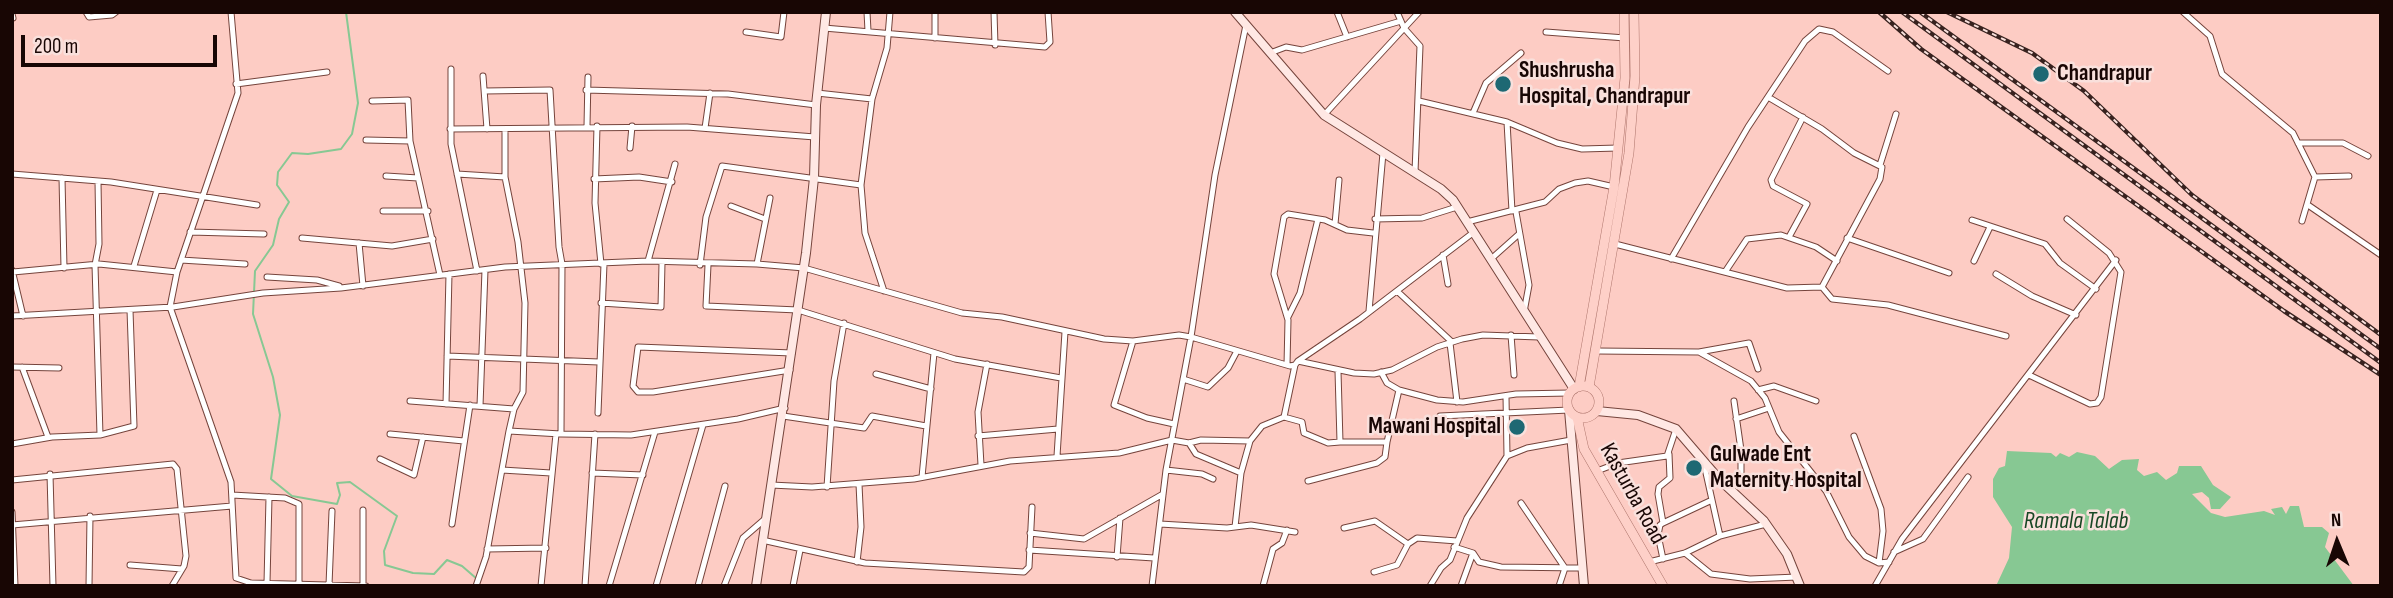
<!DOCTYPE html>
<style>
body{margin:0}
#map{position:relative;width:2393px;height:598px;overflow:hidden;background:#fdccc4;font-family:"Sofia Sans Condensed",sans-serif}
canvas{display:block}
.frame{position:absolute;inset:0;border:14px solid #180604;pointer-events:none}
.north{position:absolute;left:2302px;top:507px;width:70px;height:70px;-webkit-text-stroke:5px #f9e0dc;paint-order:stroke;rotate:358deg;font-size:19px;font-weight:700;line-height:28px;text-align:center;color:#180604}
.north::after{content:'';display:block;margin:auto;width:24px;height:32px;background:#180604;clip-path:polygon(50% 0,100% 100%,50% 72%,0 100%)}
.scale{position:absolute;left:21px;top:35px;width:196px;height:32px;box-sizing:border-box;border:4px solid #180604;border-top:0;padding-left:9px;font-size:21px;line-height:24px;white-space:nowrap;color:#180604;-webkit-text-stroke:5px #f9e0dc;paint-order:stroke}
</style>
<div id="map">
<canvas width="2393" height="598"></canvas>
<div class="frame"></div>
<div class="north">N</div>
<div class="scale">200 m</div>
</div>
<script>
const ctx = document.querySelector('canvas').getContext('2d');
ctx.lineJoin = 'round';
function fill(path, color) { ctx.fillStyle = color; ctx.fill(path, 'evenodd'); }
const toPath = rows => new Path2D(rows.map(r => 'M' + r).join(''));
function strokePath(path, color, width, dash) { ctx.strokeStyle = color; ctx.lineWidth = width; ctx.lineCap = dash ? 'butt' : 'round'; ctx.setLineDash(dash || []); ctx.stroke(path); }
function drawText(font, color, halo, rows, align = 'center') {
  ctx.font = font + ' "Sofia Sans Condensed",sans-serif'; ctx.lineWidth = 5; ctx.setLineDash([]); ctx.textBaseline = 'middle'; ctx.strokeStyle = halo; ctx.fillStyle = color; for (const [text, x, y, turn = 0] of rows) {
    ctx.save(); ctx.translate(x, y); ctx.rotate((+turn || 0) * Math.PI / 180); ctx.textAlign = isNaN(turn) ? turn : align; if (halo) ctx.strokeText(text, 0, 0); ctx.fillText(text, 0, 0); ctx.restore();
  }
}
fill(toPath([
 [2007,451,2051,453,2056,457,2060,453,2069,457,2077,452,2095,456,2109,469,2122,460,2139,459,2137,470,2144,476,2157,472,2166,480,2177,473,2179,466,2201,466,2213,485,2231,497,2220,509,2211,509,2209,498,2202,492,2192,494,2211,513,2225,517,2264,511,2275,515,2271,509,2282,507,2286,514,2290,506,2299,506,2304,527,2322,527,2329,533,2325,547,2354,586,1996,586,2009,558,2012,527,1993,497,1993,479,1999,468,2005,466]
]), '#87c893');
strokePath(toPath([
 [346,12,358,103,352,134,341,149,308,154,292,153,278,172,277,185,289,202,279,219,273,245,255,271,253,314,273,377,280,415,271,479,292,496,337,504,340,495,337,483,350,482,397,516,384,551,385,565,413,573,434,574,447,560,462,566,477,579]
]), '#87c893', 2);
const street = toPath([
 [86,12,89,17,112,15,116,12],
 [231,12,238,93,177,272,170,307,231,482,236,578,251,583,366,586],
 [867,12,868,31],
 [994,12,995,45],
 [1337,12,1347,37],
 [1397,12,1404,28,1420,46,1415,172],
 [2183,12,2210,36,2222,74,2293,133,2315,177,2302,221],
 [12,14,13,18],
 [824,28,1045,47,1050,42,1048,12],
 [746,32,781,37,784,12],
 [1546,32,1625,38],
 [935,38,935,12],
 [1270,53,1286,47,1302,50,1401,21],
 [451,69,451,144,477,271],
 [483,76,487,129],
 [236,84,327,72],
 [586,90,728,94,816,105],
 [485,91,550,90,559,247,562,264,561,434],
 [817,93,872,99],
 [372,101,408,100,410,141,440,275],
 [1419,101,1507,122,1557,143,1582,149,1618,148],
 [1473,113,1486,83,1521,53],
 [1324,115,1419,12],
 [1507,122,1512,211],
 [587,126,588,77],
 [597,126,595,203,601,264],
 [705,128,710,93],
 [450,129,687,127,815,137],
 [505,129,505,177,518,242,525,303,523,392,514,409],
 [366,140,410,141],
 [2298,143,2343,143,2368,156],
 [630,148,632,126],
 [1880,165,1896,114],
 [12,174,111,182,257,205],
 [457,174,505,177],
 [386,176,418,178],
 [2315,177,2349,176],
 [62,178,64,268],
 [594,179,639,177,672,182],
 [98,181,99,244,95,265,100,435],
 [2308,205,2381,255],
 [731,206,765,219],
 [383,211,428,211],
 [1516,212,1529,285,1524,312],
 [1375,219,1422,218,1457,207],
 [1972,220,2045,244,2060,263,2096,289],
 [1467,222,1545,202,1559,189,1575,183,1588,181,1614,187],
 [1335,224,1339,180],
 [190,232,264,234],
 [1789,237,1807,204,1773,186,1771,180,1803,117],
 [302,238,392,246,433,239],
 [1847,238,1949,273],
 [359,243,363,286],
 [1615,244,1787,288,1822,287,1880,179,1882,167,1854,153,1822,129,1768,97],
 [1443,255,1448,284],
 [1491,259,1519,234],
 [1671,259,1748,127,1805,41,1819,29,1833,32,1888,71],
 [181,260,245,264],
 [648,261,675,164],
 [1974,261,1990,227],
 [757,264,770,198],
 [700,265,706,217,722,166,861,185],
 [708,265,706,306,798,310,955,359,1061,378],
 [134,266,157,190],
 [12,270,23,316],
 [13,272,99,264,177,272],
 [1725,272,1747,239,1781,235,1816,247,1837,261],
 [1996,274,2032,296,2076,315],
 [267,277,317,280,339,286],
 [1822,287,1832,299,1888,305,2006,336],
 [884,291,865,233,861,185,872,99,887,48,890,12],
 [1397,291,1452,342],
 [601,303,661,307,662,263],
 [1369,311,1383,153],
 [12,316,173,307,263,293,341,288,505,267,648,261,757,264,804,268,962,313,1002,317,1104,339,1133,341,1179,335,1191,337,1290,366,1295,365,1298,361,1354,373,1374,374,1392,370,1437,347,1462,339,1483,335,1539,337],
 [1288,317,1300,293,1318,219],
 [1511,335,1514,375],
 [1133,341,1114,405,1147,418,1174,424],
 [1450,343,1457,402],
 [1597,351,1699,352,1751,381,1765,398,1779,432,1826,491,1849,537,1865,556,1879,563,1889,562],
 [1699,352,1749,343,1758,369],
 [447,356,599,362],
 [1298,361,1360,319,1474,232],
 [1287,365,1288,320,1274,274,1284,217,1288,214,1325,220,1347,230,1373,233],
 [1295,365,1284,417,1302,422,1304,433,1328,443,1340,442,1338,371],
 [12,367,59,368],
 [22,367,48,437],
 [790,370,653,392,638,392,633,386,638,347,792,353],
 [1381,372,1387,383,1399,390,1437,400,1463,402,1516,394,1570,393],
 [876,374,931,389],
 [2029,375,2090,404,2097,403,2101,397,2121,272,2109,253,2067,219],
 [1183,379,1208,387,1228,368,1237,351],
 [1758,390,1774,386,1816,401],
 [1506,396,1507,456],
 [410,401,514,409,509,431,561,434,631,435,738,419,785,408],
 [1734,401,1741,450,1741,479],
 [446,404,449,274],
 [480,406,485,270],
 [598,413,604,264],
 [783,416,864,428,872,416,926,426],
 [1440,416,1569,410],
 [1736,419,1769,408],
 [390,434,464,441],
 [978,436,1058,429],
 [1854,436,1881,509,1883,531,1879,563],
 [1340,442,1387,442,1399,390],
 [1189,443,1196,454,1241,473],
 [12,444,52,437,100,435,134,426,130,310],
 [1057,456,1065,332],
 [380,459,414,475,423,437],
 [981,465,978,412,987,364],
 [502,470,551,473],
 [1166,470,1202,474,1213,479],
 [1597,471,1618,463,1667,456,1676,429],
 [592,473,643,475],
 [50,474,53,586],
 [922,477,934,353],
 [1719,479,1820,484],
 [12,480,173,464,177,469,186,556,184,566,172,586],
 [1308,481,1377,463,1385,457,1387,442],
 [771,485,812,487,914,479,1010,461,1119,453,1172,440,1189,443,1201,440,1250,441,1262,426,1284,417],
 [827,487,834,381,844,323],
 [232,495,285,498,299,504,299,584],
 [1521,503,1565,568,1559,586],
 [363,510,363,586],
 [12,512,15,586],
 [1663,523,1712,500],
 [452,524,470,405],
 [1160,524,1227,528,1251,525,1295,532],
 [12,525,232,506],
 [1235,527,1241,473,1250,441],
 [1344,528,1375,521,1408,544],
 [1030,533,1084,539,1163,494],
 [1720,536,1766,524],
 [762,540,865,563,1024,572,1029,567,1032,507],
 [1454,547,1473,553,1479,562,1501,567,1582,568],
 [487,549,546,548],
 [1029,550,1154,558],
 [1894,552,1923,539,1968,477],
 [1685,553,1711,574,1750,579,1797,577],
 [1117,557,1120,518],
 [1663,559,1658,535,1660,525,1663,523,1658,494,1659,487,1670,478,1669,454],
 [857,562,861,527,859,484],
 [1649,562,1685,553,1720,536,1704,464],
 [130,565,182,569],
 [1374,572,1397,565,1408,544,1417,538,1457,541],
 [267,583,269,497],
 [329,585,332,511],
 [89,586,90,516],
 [476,586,486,557,509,431],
 [541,586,556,434],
 [585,586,595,434],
 [609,586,655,432],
 [656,586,703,425],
 [698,586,725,486],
 [724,586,743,538,765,519],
 [793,586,800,550],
 [1152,586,1166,470,1191,337,1215,175,1246,25],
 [1263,586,1273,549,1282,543,1287,530],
 [1430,586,1441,568,1450,560,1467,518,1507,456,1527,448,1571,440],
 [1461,586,1473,553],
 [1875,586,1902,539,2116,260]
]);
const secondary = toPath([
 [1235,12,1324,115,1441,189,1453,200,1574,389],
 [1569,410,1584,586],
 [1597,411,1638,415,1676,429,1719,479,1764,521,1787,554,1800,586],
 [756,586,806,253,814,178,816,105,826,12]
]);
const primary = toPath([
 '1567 402a16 16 0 1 1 32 0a16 16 0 1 1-32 0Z',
 [1579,387,1614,187,1625,78,1624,12],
 [1589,387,1629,153,1635,76,1634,12],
 [1577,417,1584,449,1663,586]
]);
strokePath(street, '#75443c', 7);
strokePath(secondary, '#75443c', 10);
strokePath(primary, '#ae756c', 10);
strokePath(street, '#fff', 5);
strokePath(secondary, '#ffe8e4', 8);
strokePath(primary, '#fed0c8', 9);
const rail = toPath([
 [1879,12,1921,49,2284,311,2381,375],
 [1902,12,2381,363],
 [1920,12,2381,349],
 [1947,12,2032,53,2084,91,2192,195,2381,335]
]);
strokePath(rail, '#38221f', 4.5);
strokePath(rail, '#f9e0dc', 2, [5]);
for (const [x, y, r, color] of [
 [2041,74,9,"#1e6873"],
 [1503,84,9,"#1e6873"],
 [1517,427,9,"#1e6873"],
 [1694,468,9,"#1e6873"]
]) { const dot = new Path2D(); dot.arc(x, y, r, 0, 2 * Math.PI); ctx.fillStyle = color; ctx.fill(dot); strokePath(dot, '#f9e0dc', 2.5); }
drawText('bold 23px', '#180604', '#f9e0dc', [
 ["Shushrusha",1519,71],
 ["Hospital, Chandrapur",1519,97],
 ["Chandrapur",2057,74],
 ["Mawani Hospital",1501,427,"right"],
 ["Gulwade Ent",1710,455],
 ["Maternity Hospital",1710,481]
], 'left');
drawText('23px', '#180604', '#f9e0dc', [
 ["Kasturba Road",1632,494,61]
]);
drawText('italic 24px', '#184725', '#f9e0dc', [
 ["Ramala Talab",2076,522]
]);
</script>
